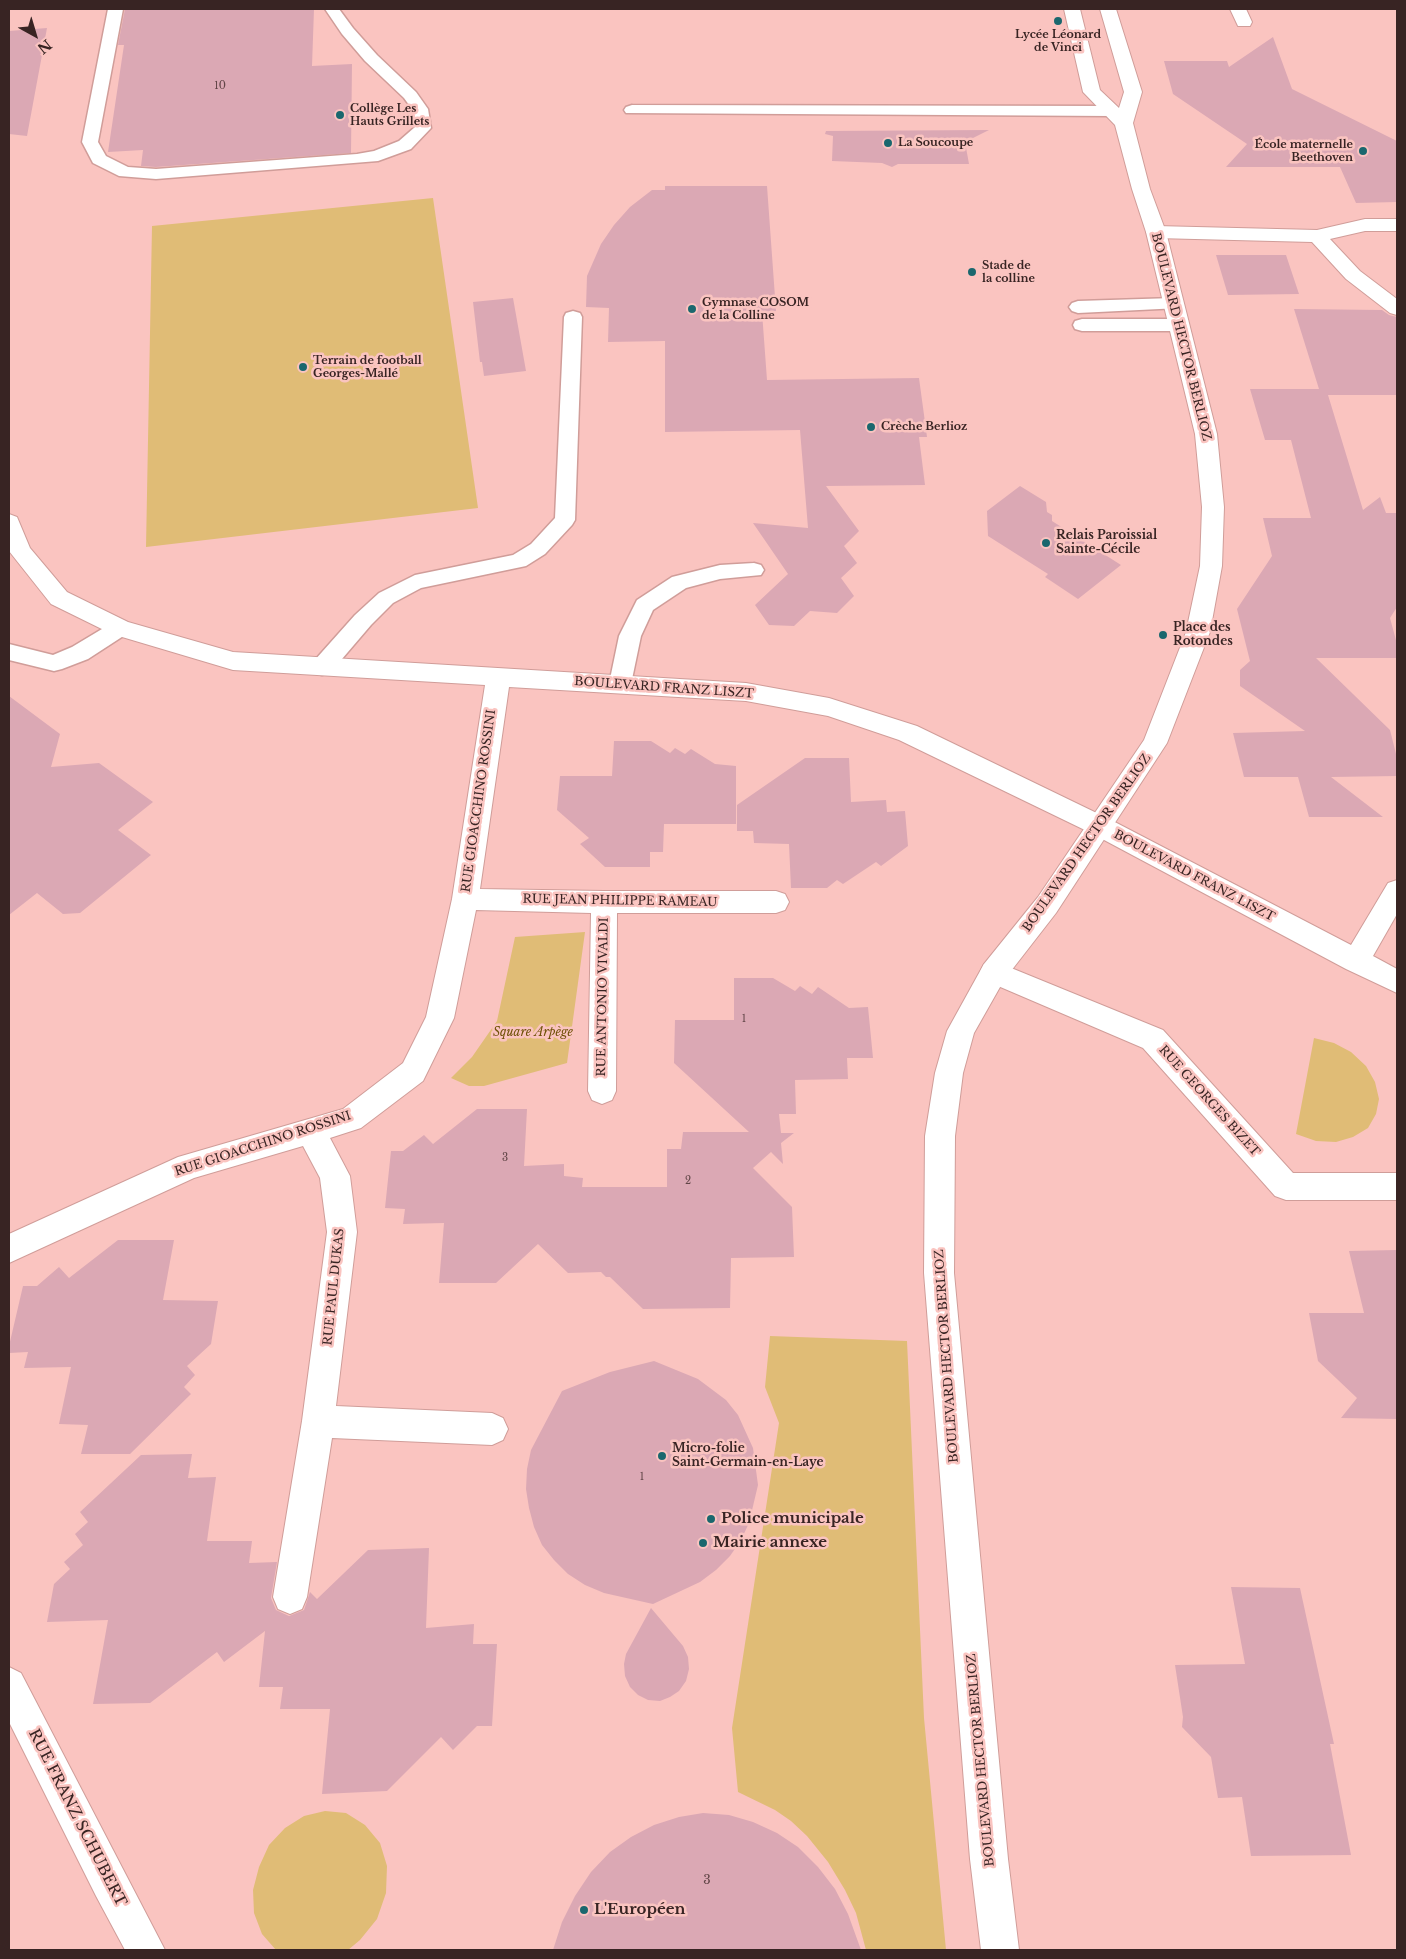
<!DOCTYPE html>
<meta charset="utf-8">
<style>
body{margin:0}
#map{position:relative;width:1406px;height:1959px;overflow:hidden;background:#fac4c0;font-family:"Libre Baskerville",serif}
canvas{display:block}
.frame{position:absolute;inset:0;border:10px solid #382423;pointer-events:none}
.north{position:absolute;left:10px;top:10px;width:50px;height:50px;-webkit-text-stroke:4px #fac4c0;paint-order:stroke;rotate:141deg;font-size:14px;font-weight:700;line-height:20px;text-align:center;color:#382423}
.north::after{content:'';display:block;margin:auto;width:18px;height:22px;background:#382423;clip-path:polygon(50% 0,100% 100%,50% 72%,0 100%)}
</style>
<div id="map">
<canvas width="1406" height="1959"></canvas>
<div class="frame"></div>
<div class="north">N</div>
</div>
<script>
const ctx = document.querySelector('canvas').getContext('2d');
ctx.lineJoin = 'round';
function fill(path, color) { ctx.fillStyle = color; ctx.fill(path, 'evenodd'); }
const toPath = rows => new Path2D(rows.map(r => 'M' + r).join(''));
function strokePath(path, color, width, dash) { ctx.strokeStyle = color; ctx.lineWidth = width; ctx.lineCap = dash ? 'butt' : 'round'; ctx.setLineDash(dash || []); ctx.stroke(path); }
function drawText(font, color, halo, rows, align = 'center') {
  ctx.font = font + ' "Libre Baskerville",serif'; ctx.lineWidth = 5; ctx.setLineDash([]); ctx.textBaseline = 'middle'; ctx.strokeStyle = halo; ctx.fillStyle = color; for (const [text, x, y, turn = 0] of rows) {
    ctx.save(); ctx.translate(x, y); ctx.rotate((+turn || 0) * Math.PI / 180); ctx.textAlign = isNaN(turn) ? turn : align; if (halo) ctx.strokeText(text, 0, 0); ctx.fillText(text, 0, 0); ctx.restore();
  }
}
fill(toPath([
 [433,198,478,508,146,547,152,226],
 [585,932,567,1063,484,1086,469,1086,451,1078,472,1057,497,1021,515,937],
 [1314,1038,1334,1043,1351,1052,1366,1066,1375,1082,1379,1099,1376,1114,1368,1128,1353,1137,1336,1142,1316,1141,1296,1134],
 [770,1336,907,1341,924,1718,946,1950,866,1950,856,1913,845,1890,828,1862,807,1836,791,1821,775,1810,738,1792,732,1728,779,1423,765,1387],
 [325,1811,346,1813,365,1825,380,1843,387,1866,386,1893,377,1919,360,1940,348,1950,276,1950,262,1934,254,1913,253,1890,259,1867,269,1845,285,1828,304,1816]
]), '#e0bc76');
fill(toPath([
 [125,9,314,9,312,66,352,64,351,153,156,167,141,166,143,150,108,152,124,45,118,45],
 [47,28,27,136,9,134,9,31],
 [1273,37,1292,89,1397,141,1397,202,1356,203,1340,167,1226,167,1247,144,1173,94,1164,61,1227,61,1229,67],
 [989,130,965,142,969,164,898,164,892,167,882,163,832,161,833,136,825,134,826,131],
 [665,186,767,186,776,311,762,312,767,380,919,378,927,437,919,437,925,485,826,486,859,531,844,546,857,563,841,578,854,596,837,613,810,611,794,626,769,625,755,605,788,574,753,523,808,528,800,430,665,432,665,341,608,342,609,308,586,307,587,276,601,244,614,225,630,207,652,190,665,190],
 [1216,255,1286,255,1299,294,1228,295],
 [513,298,526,371,484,376,482,362,480,362,473,302],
 [1294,309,1382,310,1389,315,1397,317,1397,395,1328,395,1363,510,1380,497,1386,513,1397,513,1397,607,1390,618,1397,644,1397,658,1316,658,1390,730,1397,758,1397,776,1331,777,1383,817,1309,817,1298,777,1244,777,1233,733,1305,731,1240,686,1240,670,1250,661,1237,609,1272,556,1263,518,1311,518,1291,440,1265,440,1250,389,1319,389],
 [1020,486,1046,502,1047,512,1052,515,1052,521,1121,565,1078,599,1045,577,1048,574,988,536,987,511],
 [9,696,60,734,51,767,99,763,153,802,118,830,151,855,80,913,63,914,37,893,9,915],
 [614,741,651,741,670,753,675,748,685,754,691,749,715,764,736,766,736,824,664,824,663,852,650,852,650,867,605,867,580,844,589,838,557,810,560,776,612,776],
 [805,758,849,758,851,802,886,800,887,812,905,811,908,846,881,866,876,862,843,884,837,880,827,888,791,888,789,844,754,843,753,831,737,831,737,805],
 [734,978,773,978,795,991,800,986,812,994,818,987,849,1008,868,1007,873,1058,847,1058,848,1079,795,1080,796,1114,779,1114,781,1133,794,1133,781,1143,783,1164,771,1152,753,1168,792,1207,794,1257,731,1258,730,1308,643,1309,610,1277,606,1277,601,1272,568,1273,538,1244,496,1283,439,1283,444,1223,403,1224,405,1209,385,1208,391,1151,403,1151,424,1135,433,1144,477,1109,527,1109,524,1166,564,1164,564,1176,583,1178,582,1187,667,1187,667,1149,681,1149,683,1132,749,1132,674,1063,675,1020,734,1020],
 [118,1240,174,1240,163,1300,218,1301,211,1344,187,1366,195,1375,184,1387,191,1394,130,1454,81,1454,88,1425,59,1424,71,1367,24,1368,28,1352,9,1353,9,1346,23,1286,37,1286,59,1267,69,1278],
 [1397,1250,1397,1419,1341,1418,1357,1398,1318,1361,1309,1313,1364,1313,1349,1251],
 [654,1361,698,1379,726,1400,738,1415,753,1448,758,1485,749,1523,741,1540,730,1556,716,1570,700,1582,653,1604,604,1593,585,1585,568,1574,554,1560,542,1545,534,1527,529,1508,526,1489,527,1469,531,1450,562,1391,610,1372],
 [192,1454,188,1478,216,1477,207,1541,252,1541,249,1563,277,1562,271,1598,276,1610,289,1616,304,1610,310,1592,317,1599,368,1550,429,1548,426,1628,474,1624,473,1644,497,1644,492,1726,477,1726,453,1750,441,1737,387,1791,322,1794,330,1709,280,1709,283,1687,259,1687,265,1631,224,1662,217,1652,150,1703,93,1704,108,1620,47,1622,54,1584,70,1569,64,1562,83,1545,75,1534,88,1522,80,1512,141,1455],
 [1231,1587,1300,1588,1334,1744,1330,1744,1351,1855,1251,1856,1242,1797,1218,1798,1211,1757,1182,1727,1183,1717,1175,1665,1245,1664],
 [651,1608,683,1646,688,1657,689,1669,686,1681,679,1691,670,1697,660,1701,648,1700,638,1695,630,1687,625,1676,624,1664,626,1654],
 [703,1813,729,1815,753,1822,777,1833,798,1847,818,1867,835,1889,848,1914,861,1950,553,1950,562,1922,575,1896,591,1872,610,1852,631,1837,654,1825,679,1817]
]), '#dba8b4');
const service = toPath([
 [108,9,123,9,98,142,106,156,128,167,156,169,357,154,374,151,399,141,415,127,412,109,404,98,365,61,342,34,325,9,339,9,353,28,377,55,416,92,428,109,431,128,411,149,378,161,156,179,119,176,93,163,82,142,108,9],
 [632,105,1111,106,1117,108,1119,111,1117,114,1111,116,626,113,624,110,626,107,632,105],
 [1174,298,1180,300,1183,304,1180,308,1078,313,1072,311,1069,307,1072,303,1078,301,1174,298],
 [573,311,580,313,582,317,575,520,572,525,545,554,526,566,421,588,393,603,371,625,330,673,322,675,314,673,311,667,314,661,355,615,379,593,415,575,513,555,531,544,555,518,564,317,566,313,573,311],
 [1082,319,1179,319,1186,321,1188,325,1186,329,1179,331,1082,331,1075,329,1073,325,1075,321,1082,319],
 [754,563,761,565,764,570,761,575,720,579,686,588,653,610,641,636,631,684,628,690,620,692,612,690,609,684,619,636,637,600,672,577,720,565,754,563],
 [120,620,128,623,131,628,128,633,88,659,62,669,54,671,9,660,9,644,53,655,72,647,112,623,120,620]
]);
const minor = toPath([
 [1230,9,1246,9,1252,22,1250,26,1238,26,1230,9],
 [1365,219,1397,219,1397,231,1365,231,1330,239,1360,271,1397,299,1397,315,1390,313,1346,279,1312,242,1156,238,1149,236,1146,232,1149,228,1156,226,1317,230,1365,219],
 [9,514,17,517,30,548,67,592,128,622,233,652,746,683,829,698,917,726,1109,819,1351,945,1388,883,1397,880,1397,914,1373,956,1397,969,1397,993,1346,969,1091,833,899,740,828,716,746,701,509,687,480,889,604,891,776,891,785,894,789,902,785,910,776,913,617,913,616,1091,612,1100,602,1104,592,1100,588,1091,591,913,476,910,454,1018,423,1081,361,1128,330,1138,350,1176,357,1232,336,1406,492,1413,503,1418,508,1429,503,1440,492,1445,332,1438,307,1597,302,1609,290,1614,278,1609,273,1597,302,1421,327,1232,320,1178,303,1146,194,1178,9,1263,9,1234,178,1157,343,1109,403,1063,426,1017,452,899,485,685,233,670,112,634,51,604,9,551,9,514],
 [994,961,1163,1030,1293,1173,1397,1173,1397,1200,1286,1200,1275,1196,1143,1048,984,980,980,972,984,964,994,961],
 [9,1667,21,1673,165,1950,125,1950,96,1896,9,1722,9,1667]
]);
const tertiary = toPath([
 [1064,9,1080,9,1100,90,1119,108,1124,92,1100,9,1116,9,1142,92,1133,123,1150,189,1166,232,1217,434,1224,507,1222,566,1210,632,1167,743,1056,913,1004,980,974,1033,963,1073,955,1136,954,1273,1008,1859,1019,1950,981,1950,970,1859,924,1273,925,1136,935,1073,947,1031,984,964,1038,897,1144,740,1186,632,1200,566,1202,507,1195,434,1146,232,1132,189,1115,125,1083,92,1064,9]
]);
strokePath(service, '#d09d99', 3);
strokePath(minor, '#d09d99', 2);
strokePath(tertiary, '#d09d99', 2);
fill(service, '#fff');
fill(minor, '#fff');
fill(tertiary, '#fff');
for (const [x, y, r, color] of [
 [1058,21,5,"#1a676e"],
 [340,115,5,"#1a676e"],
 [888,143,5,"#1a676e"],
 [1363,151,5,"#1a676e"],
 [972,272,5,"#1a676e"],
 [692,309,5,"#1a676e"],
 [303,367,5,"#1a676e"],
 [871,427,5,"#1a676e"],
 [1046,543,5,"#1a676e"],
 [1163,635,5,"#1a676e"],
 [662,1456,5,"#1a676e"],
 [711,1519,5,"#1a676e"],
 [703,1543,5,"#1a676e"],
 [584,1910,5,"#1a676e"]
]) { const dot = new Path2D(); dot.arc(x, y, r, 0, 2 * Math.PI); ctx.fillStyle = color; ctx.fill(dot); strokePath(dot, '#fac4c0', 2); }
drawText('10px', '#614547', null, [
 ["10",220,86],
 ["1",744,1019],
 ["3",505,1158],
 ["2",688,1181],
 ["1",642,1477]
]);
drawText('bold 11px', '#382423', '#fac4c0', [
 ["Lycée Léonard",1058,35,"center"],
 ["de Vinci",1058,48,"center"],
 ["Collège Les",350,109],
 ["Hauts Grillets",350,122],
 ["La Soucoupe",898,143],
 ["École maternelle",1353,145,"right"],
 ["Beethoven",1353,158,"right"],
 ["Stade de",982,266],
 ["la colline",982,279],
 ["Gymnase COSOM",702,303],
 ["de la Colline",702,316],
 ["Terrain de football",313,361],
 ["Georges-Mallé",313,374],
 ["Crèche Berlioz",881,427]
], 'left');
drawText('12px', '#382423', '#fac4c0', [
 ["BOULEVARD HECTOR BERLIOZ",1181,337,76],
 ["BOULEVARD FRANZ LISZT",664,688,4],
 ["RUE GIOACCHINO ROSSINI",479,801,-82],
 ["BOULEVARD HECTOR BERLIOZ",1087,843,-55],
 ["BOULEVARD FRANZ LISZT",1194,876,28],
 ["RUE JEAN PHILIPPE RAMEAU",620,901,1],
 ["RUE ANTONIO VIVALDI",603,997,-89],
 ["RUE GEORGES BIZET",1209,1101,48],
 ["RUE GIOACCHINO ROSSINI",263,1144,-18],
 ["RUE PAUL DUKAS",334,1287,-84],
 ["BOULEVARD HECTOR BERLIOZ",947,1356,-94],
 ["BOULEVARD HECTOR BERLIOZ",981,1760,-95]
]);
drawText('bold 12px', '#382423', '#fac4c0', [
 ["Relais Paroissial",1056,536],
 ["Sainte-Cécile",1056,550],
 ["Place des",1173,628],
 ["Rotondes",1173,642],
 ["Micro-folie",672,1449],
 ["Saint-Germain-en-Laye",672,1463]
], 'left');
drawText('italic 12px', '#6f5107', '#fac4c0', [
 ["Square Arpège",533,1033]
]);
drawText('12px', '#614547', null, [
 ["3",707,1881]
]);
drawText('bold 15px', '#382423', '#fac4c0', [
 ["Police municipale",721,1519],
 ["Mairie annexe",713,1543],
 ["L'Européen",594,1910]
], 'left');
drawText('15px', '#382423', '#fac4c0', [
 ["RUE FRANZ SCHUBERT",77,1818,63]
]);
</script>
